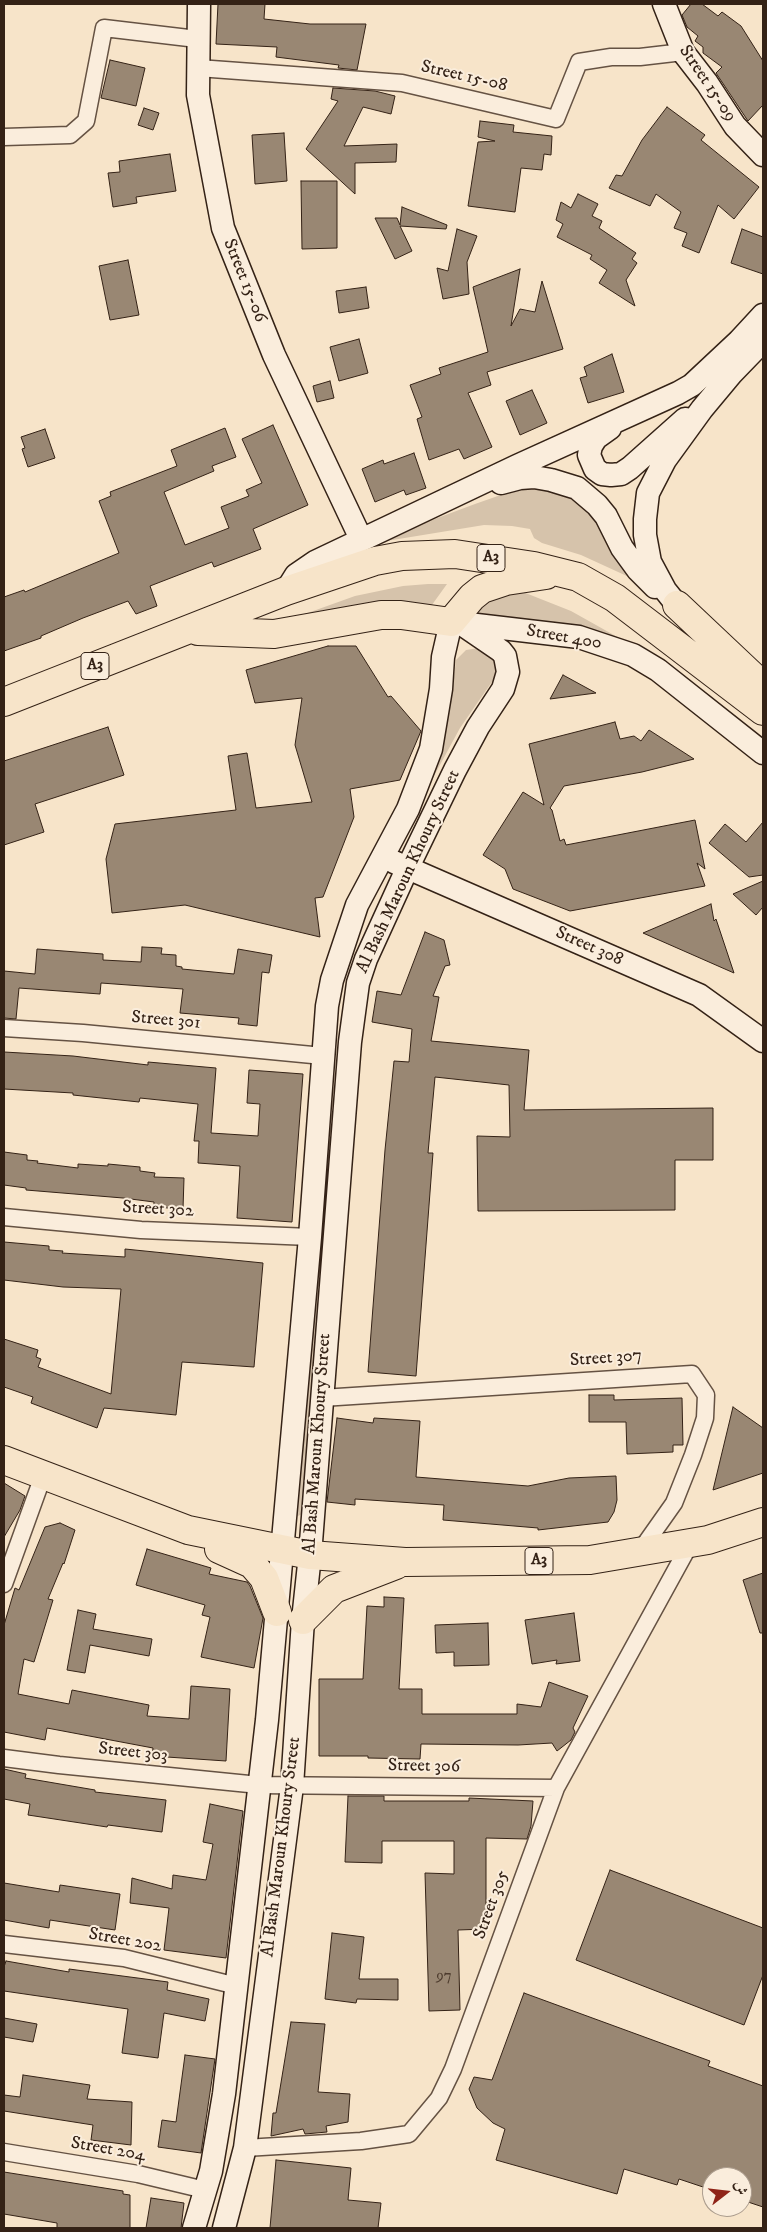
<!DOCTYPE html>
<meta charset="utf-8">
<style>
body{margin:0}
#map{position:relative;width:767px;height:2232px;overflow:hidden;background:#f7e4c9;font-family:"IM FELL DW Pica",Amiri,serif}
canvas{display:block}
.frame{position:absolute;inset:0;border:5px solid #342216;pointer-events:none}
.north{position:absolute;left:702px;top:2167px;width:50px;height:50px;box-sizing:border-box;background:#faeddc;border:1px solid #ab9c8d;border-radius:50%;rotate:74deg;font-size:14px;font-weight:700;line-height:20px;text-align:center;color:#342216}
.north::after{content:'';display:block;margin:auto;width:18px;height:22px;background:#8f2418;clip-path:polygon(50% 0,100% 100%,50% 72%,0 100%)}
</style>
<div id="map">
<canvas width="767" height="2232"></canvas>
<div class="frame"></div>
<div class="north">ش</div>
</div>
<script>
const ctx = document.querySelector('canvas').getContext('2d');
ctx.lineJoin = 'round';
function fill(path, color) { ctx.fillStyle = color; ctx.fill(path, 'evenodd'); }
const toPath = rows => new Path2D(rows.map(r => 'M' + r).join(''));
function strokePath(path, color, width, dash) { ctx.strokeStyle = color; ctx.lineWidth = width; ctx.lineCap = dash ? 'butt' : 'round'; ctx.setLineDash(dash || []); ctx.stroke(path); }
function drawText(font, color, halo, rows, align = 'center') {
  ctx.font = font + ' "IM FELL DW Pica",serif'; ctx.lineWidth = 4; ctx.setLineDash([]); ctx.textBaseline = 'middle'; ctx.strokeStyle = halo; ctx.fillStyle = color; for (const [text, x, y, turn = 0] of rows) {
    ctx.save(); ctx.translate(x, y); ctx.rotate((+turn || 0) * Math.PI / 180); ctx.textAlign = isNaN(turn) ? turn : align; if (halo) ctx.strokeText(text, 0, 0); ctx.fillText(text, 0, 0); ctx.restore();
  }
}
fill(toPath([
 [536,486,574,496,586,508,599,525,629,577,581,555,542,543,534,538,530,529,512,526,484,525,368,544,475,504,515,490],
 [428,584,447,584,429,609,277,624,355,596,403,586],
 [523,592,571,611,637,648,462,613,474,601],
 [479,648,489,652,496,663,496,676,460,728,409,822,446,719,453,686,456,660,466,650],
 [334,1077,302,1514,296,1517,321,1086]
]), '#d6c3ab');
const building = toPath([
 [218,4,265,4,264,19,310,24,366,24,357,70,338,68,339,65,276,57,277,47,216,44,218,4],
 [691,4,702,4,718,16,722,12,741,26,763,61,763,105,748,121,716,73,722,67,703,53,703,47,695,41,698,36,687,27,682,15,691,4],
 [110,60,145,68,136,106,101,98,110,60],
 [333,88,375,91,395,96,391,114,363,107,344,146,397,144,396,162,355,163,355,194,306,149,338,101,331,99,333,88],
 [667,107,705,135,701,140,759,187,734,219,718,205,699,253,682,246,687,233,674,228,681,212,656,194,650,206,609,188,616,175,622,176,642,140,667,107],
 [144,108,159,113,153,130,138,125,144,108],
 [480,121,514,125,513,132,552,136,551,155,544,154,542,170,521,168,515,212,468,206,478,142,495,141,478,137,480,121],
 [284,133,287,181,255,184,252,135,284,133],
 [170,154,176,191,136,197,137,203,113,207,108,173,120,172,119,161,170,154],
 [301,181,337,181,337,248,302,249,301,181],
 [578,194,598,204,592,216,602,221,599,228,636,253,632,259,637,263,626,280,635,306,599,283,607,270,590,259,592,255,557,237,563,224,556,220,561,202,571,208,578,194],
 [402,207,447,225,446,229,400,226,412,251,395,259,375,218,397,218,400,225,402,207],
 [457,229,477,236,467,262,469,294,443,299,437,268,448,271,457,229],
 [742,229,763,237,763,274,731,263,742,229],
 [128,260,139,315,110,320,99,266,128,260],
 [520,269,511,326,520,309,535,312,542,281,563,349,487,372,491,385,468,393,492,447,464,459,459,449,429,460,417,419,422,417,410,385,441,374,439,368,488,352,473,287,520,269],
 [366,287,369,308,339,313,336,291,366,287],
 [359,339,368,373,339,381,330,347,359,339],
 [612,354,624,392,588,403,580,378,587,376,584,367,612,354],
 [330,381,334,398,317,402,313,386,330,381],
 [532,390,547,423,520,435,506,401,532,390],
 [273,425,308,505,253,529,261,549,214,567,212,562,150,586,157,606,136,614,128,601,83,618,41,636,41,638,4,651,4,597,24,590,25,592,119,553,99,501,111,496,110,492,177,466,171,450,225,428,236,457,212,466,214,471,164,492,185,545,229,528,221,507,249,496,246,490,262,483,242,439,273,425],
 [45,429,55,458,28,467,22,449,25,448,21,437,45,429],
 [414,453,426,488,406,495,404,490,375,502,362,469,383,460,384,464,414,453],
 [328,646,356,646,388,697,391,696,421,731,400,780,350,789,354,817,323,897,315,898,320,937,185,905,112,913,106,859,115,824,236,810,228,756,247,753,256,808,312,802,295,745,302,698,255,703,246,670,328,646],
 [563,675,596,693,550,699,563,675],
 [615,722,620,739,634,736,641,741,649,730,694,759,642,772,564,786,550,808,552,810,560,841,564,839,566,845,695,820,705,869,697,863,705,886,570,911,513,889,505,869,483,855,523,792,544,805,529,744,615,722],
 [108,727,124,775,35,804,44,832,4,845,4,761,108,727],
 [763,822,763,875,749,877,709,843,725,824,746,842,763,822],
 [763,881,763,907,756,915,733,894,763,881],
 [711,904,714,921,716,919,734,973,643,933,711,904],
 [425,932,444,940,450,965,445,966,433,996,439,997,431,1041,529,1050,524,1110,713,1108,713,1160,675,1160,675,1210,478,1211,477,1136,510,1137,509,1085,435,1077,428,1153,433,1153,416,1376,368,1372,385,1150,394,1061,409,1062,412,1029,372,1022,377,991,401,995,425,932],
 [142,947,162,948,161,954,176,955,176,966,182,967,182,969,234,974,238,949,272,955,269,973,262,972,257,1026,238,1024,239,1018,180,1013,183,989,101,983,100,994,19,988,16,1019,4,1018,4,971,35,974,37,949,103,954,103,960,141,962,142,947],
 [4,1052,73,1056,148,1065,148,1062,216,1068,211,1133,258,1136,260,1104,247,1103,249,1070,303,1074,292,1222,237,1218,240,1166,198,1163,199,1141,194,1141,198,1104,140,1098,139,1102,73,1095,73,1093,4,1089,4,1052],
 [4,1152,27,1155,27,1160,38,1161,37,1163,78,1168,78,1164,108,1166,108,1164,140,1167,140,1171,155,1173,154,1177,184,1178,183,1209,154,1207,154,1202,123,1198,26,1190,26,1188,4,1185,4,1152],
 [4,1242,49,1246,49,1250,63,1251,62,1253,125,1257,125,1249,263,1263,254,1367,182,1362,176,1415,104,1408,97,1428,31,1403,33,1397,4,1387,4,1339,38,1350,36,1357,41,1359,38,1367,111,1394,121,1289,63,1287,4,1280,4,1242],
 [589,1395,614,1395,614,1400,682,1398,683,1445,673,1445,673,1452,627,1454,626,1422,589,1422,589,1395],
 [733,1407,763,1428,763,1473,713,1490,733,1407],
 [337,1418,373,1423,374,1418,420,1421,416,1477,528,1486,569,1478,616,1476,617,1500,614,1512,608,1522,538,1530,538,1528,443,1520,444,1505,355,1499,355,1505,327,1502,337,1418],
 [4,1483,25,1496,20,1510,4,1537,4,1483],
 [60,1523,75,1530,64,1564,63,1563,48,1599,53,1600,34,1662,24,1659,18,1694,69,1704,72,1690,149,1705,147,1716,189,1719,191,1686,230,1689,226,1761,152,1756,153,1748,47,1728,45,1740,4,1732,4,1625,15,1588,19,1590,45,1527,60,1523],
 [147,1549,211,1568,209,1574,247,1582,250,1586,263,1618,254,1668,201,1657,210,1617,202,1615,205,1605,136,1585,147,1549],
 [763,1573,763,1633,760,1633,743,1580,763,1573],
 [384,1597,404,1598,399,1689,422,1689,422,1714,517,1714,517,1704,541,1707,549,1682,588,1696,573,1728,575,1732,571,1740,557,1751,552,1743,518,1745,421,1744,420,1759,368,1758,368,1756,319,1756,319,1679,363,1679,367,1606,384,1607,384,1597],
 [78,1610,96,1614,93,1629,152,1639,149,1656,90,1645,85,1673,67,1670,78,1610],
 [574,1613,580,1661,556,1664,557,1660,532,1664,525,1620,574,1613],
 [488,1623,489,1665,454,1666,454,1652,436,1653,435,1625,488,1623],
 [4,1769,26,1774,25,1778,95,1790,95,1792,166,1800,162,1832,108,1825,107,1827,28,1815,30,1804,4,1799,4,1769],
 [348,1796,384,1796,384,1801,469,1801,469,1798,533,1801,531,1826,527,1839,486,1838,486,1929,458,1930,460,2010,429,2011,425,1873,454,1874,454,1841,382,1841,382,1863,345,1862,348,1796],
 [210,1804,243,1811,226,1958,164,1950,169,1908,130,1903,132,1878,172,1889,173,1875,206,1880,213,1844,203,1842,210,1804],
 [610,1870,763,1928,763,1975,744,2025,576,1960,610,1870],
 [4,1883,59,1892,60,1885,120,1894,115,1930,50,1920,49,1928,4,1920,4,1883],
 [332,1933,364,1937,359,1979,398,1979,398,2000,357,1999,356,2003,325,1999,332,1933],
 [6,1961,69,1972,69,1969,168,1982,167,1990,209,1999,205,2021,164,2013,158,2058,122,2053,128,2009,4,1991,4,1967,6,1961],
 [524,1993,710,2061,708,2066,763,2086,763,2207,742,2200,742,2177,712,2177,712,2190,679,2179,677,2185,624,2169,617,2194,496,2160,505,2129,493,2123,477,2108,469,2089,474,2077,492,2080,524,1993],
 [4,2018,37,2024,33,2042,4,2037,4,2018],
 [291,2022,325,2024,318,2092,350,2094,348,2122,326,2126,327,2132,305,2134,303,2129,271,2136,273,2113,276,2113,291,2022],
 [185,2055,215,2059,201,2153,158,2147,162,2120,176,2122,185,2055],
 [23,2075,90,2085,87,2099,132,2102,131,2145,91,2140,93,2125,4,2111,4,2095,20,2097,23,2075],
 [276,2160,351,2168,348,2200,381,2203,378,2228,270,2228,276,2160],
 [4,2172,123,2191,123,2194,130,2195,130,2228,57,2228,57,2223,4,2214,4,2172],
 [151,2198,184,2203,181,2228,146,2228,151,2198]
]);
fill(building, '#998773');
strokePath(building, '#342216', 1);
const street = toPath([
 [198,68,402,83,556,119,579,62,611,57,640,57,683,52],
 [4,137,70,135,86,121,104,28,197,39],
 [4,1028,83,1033,323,1056],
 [4,1217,141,1230,310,1237],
 [322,1398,692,1374,706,1395,705,1418,693,1455,674,1503,638,1554],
 [4,1584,43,1476],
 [4,1758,59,1765,259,1785,556,1788],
 [4,1944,124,1958,237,1986],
 [245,2148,361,2141,409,2134,439,2098,453,2069,556,1788,690,1544],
 [4,2152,138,2174,205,2190]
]);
const secondary = toPath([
 [199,4,198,95,223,228,274,355,361,539],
 [664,4,683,52,707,83,735,126,763,155],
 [610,428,596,438,591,446,589,455,595,469,602,474,611,475,621,474,630,468,685,419],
 [501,483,520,478,534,477,551,480,577,488,597,505,606,516,622,548,638,570,655,587],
 [286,591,296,575,315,562,517,466,678,393,692,385,739,341,763,315],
 [677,605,665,590,650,562,645,535,645,519,648,493,665,460,702,409,732,373,763,341],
 [394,862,699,995,763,1041],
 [194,2228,211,2171,224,2094,267,1720,310,1237,327,1006,332,980,357,905,408,809,431,749,441,689,443,657,451,622,579,637,633,655,658,670,763,753],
 [224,2228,245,2148,292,1786,303,1620,310,1555,350,1042,358,983,366,959,408,867,455,770,478,727,503,689,508,672,505,656,501,651,463,625]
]);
const highway = toPath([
 [677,605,763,686],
 [198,631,274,634,381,615,401,615,451,622,472,597,482,589,506,581,546,575],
 [4,702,286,591,375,561,402,556,455,554,534,566,578,577,615,598,763,711],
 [4,1460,188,1530,310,1555,405,1562,590,1560,708,1540,763,1522],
 [219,1549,252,1564,264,1578,277,1612],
 [303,1620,334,1589,396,1565]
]);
strokePath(street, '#655243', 19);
strokePath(secondary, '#342216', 25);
strokePath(highway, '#342216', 30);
strokePath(street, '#faeddc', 16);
strokePath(secondary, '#faeddc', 22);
strokePath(highway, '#f7e4c9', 28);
drawText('15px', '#4d3b2d', null, [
 ["97",444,1977]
]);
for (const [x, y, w] of [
 [491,558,28],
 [95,666,28],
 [539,1561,28]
]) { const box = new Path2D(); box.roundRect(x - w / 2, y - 13.5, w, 27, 4); ctx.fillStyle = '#faeddc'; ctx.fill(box); strokePath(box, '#342216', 1); }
drawText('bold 16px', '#342216', null, [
 ["A3",491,558],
 ["A3",95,666],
 ["A3",539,1561]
]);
drawText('18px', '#342216', '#faeddc', [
 ["Street 15-08",464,77,13],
 ["Street 15-09",707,84,56],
 ["Street 15-06",244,281,68],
 ["Street 400",564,638,10],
 ["Al Bash Maroun Khoury Street",409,872,-65],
 ["Street 308",589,947,24],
 ["Street 301",166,1021,5],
 ["Street 302",158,1210,3],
 ["Street 307",606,1359,-4],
 ["Al Bash Maroun Khoury Street",318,1444,-86],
 ["Street 303",133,1753,6],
 ["Street 306",424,1767,1],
 ["Al Bash Maroun Khoury Street",282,1847,-83],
 ["Street 305",492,1905,-70],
 ["Street 202",125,1941,10],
 ["Street 204",108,2150,10]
]);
</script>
